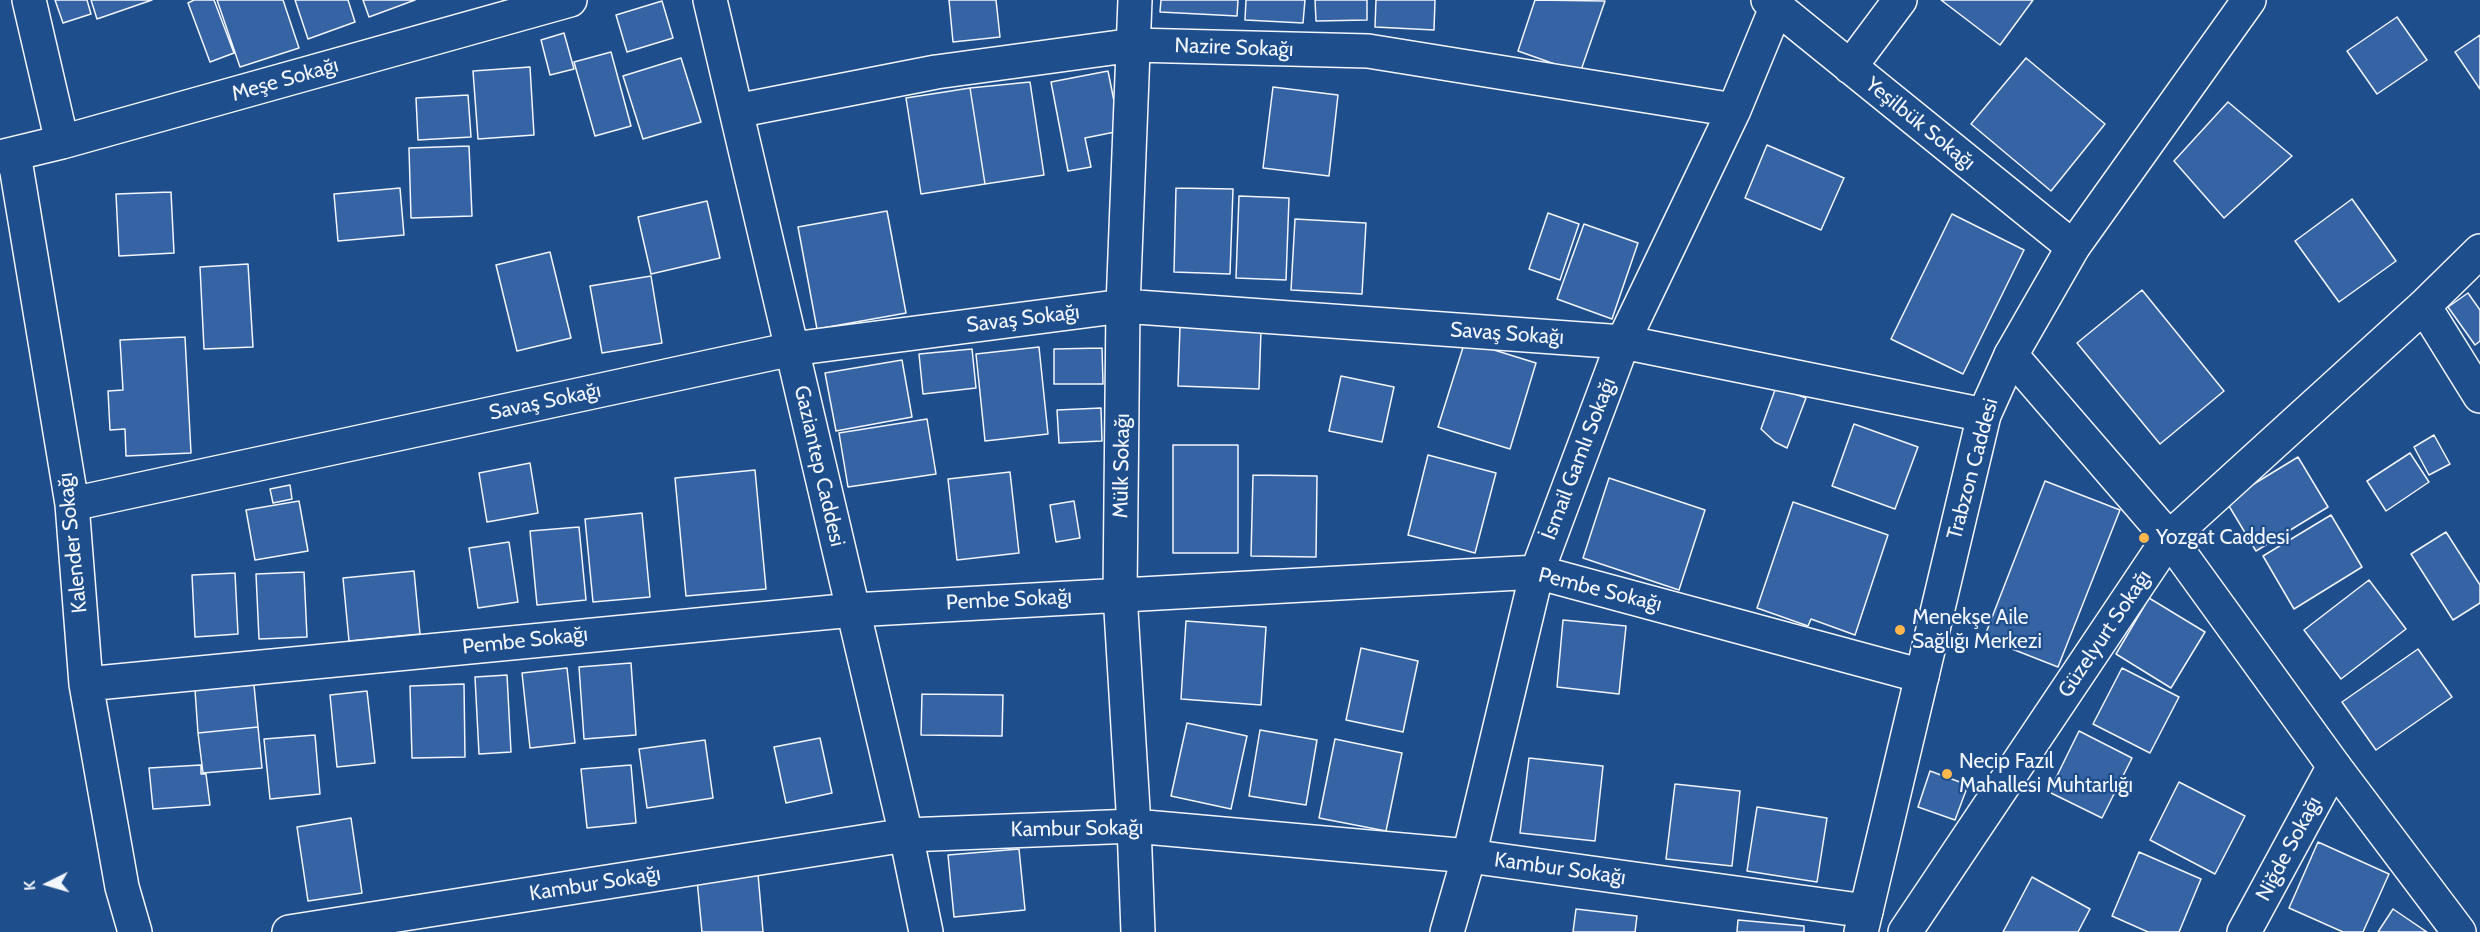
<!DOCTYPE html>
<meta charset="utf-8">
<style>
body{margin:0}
#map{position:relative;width:2480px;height:932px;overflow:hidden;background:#1f4e8c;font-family:Cabin,sans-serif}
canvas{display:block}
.north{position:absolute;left:18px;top:854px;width:60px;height:60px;-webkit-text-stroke:4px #1f4e8c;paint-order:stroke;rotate:265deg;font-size:16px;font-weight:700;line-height:24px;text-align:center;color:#f2f6ff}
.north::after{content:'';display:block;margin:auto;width:21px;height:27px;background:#f2f6ff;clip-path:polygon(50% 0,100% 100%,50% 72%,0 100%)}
</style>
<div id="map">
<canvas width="2480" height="932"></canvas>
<div class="north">K</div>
</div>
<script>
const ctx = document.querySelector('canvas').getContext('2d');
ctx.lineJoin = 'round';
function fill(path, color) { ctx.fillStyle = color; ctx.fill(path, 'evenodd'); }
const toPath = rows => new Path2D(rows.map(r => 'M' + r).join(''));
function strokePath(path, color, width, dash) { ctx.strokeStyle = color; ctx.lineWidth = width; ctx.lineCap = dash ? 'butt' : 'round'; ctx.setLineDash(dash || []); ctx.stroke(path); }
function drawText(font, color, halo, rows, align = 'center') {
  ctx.font = font + ' Cabin,sans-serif'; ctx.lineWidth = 4.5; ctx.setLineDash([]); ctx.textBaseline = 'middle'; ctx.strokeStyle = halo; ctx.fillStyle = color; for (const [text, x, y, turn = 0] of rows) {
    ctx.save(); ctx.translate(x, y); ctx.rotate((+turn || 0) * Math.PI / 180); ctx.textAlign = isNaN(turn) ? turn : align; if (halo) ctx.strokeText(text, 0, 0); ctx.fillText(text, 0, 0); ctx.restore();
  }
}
const building = toPath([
 [55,0,87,0,91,14,63,23,55,0],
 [91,0,152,0,97,19,91,0],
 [194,0,214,0,234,53,210,62,188,3,194,0],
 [217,0,283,0,299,48,240,67,217,0],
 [295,0,348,0,355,22,308,39,295,0],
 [363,0,415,0,369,17,363,0],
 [949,0,996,0,1000,37,953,42,949,0],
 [1161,0,1238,0,1237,16,1160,12,1161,0],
 [1246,0,1305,0,1303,23,1245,20,1246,0],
 [1315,0,1367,0,1367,20,1316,21,1315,0],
 [1376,0,1435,0,1434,30,1375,27,1376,0],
 [1535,0,1605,1,1580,73,1518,51,1535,0],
 [1941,0,2033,0,2000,45,1941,0],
 [662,1,673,38,627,52,616,15,662,1],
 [2397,17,2427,60,2377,94,2347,51,2397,17],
 [564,33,574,69,550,75,541,40,564,33],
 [2480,35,2480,89,2455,52,2480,35],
 [611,52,631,126,595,136,574,62,611,52],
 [681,58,701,122,643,139,623,76,681,58],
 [2026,58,2105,124,2051,191,1971,124,2026,58],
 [530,67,534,135,478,139,473,71,530,67],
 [1108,71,1120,131,1085,138,1091,167,1068,171,1051,82,1108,71],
 [1030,82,1044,175,985,184,970,88,1030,82],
 [1273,87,1338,95,1329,176,1263,168,1273,87],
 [970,88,985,184,921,194,906,98,970,88],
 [468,95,471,137,418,140,416,98,468,95],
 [2228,102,2292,156,2224,218,2174,161,2228,102],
 [1767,145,1844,178,1821,230,1745,198,1767,145],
 [469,146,472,216,411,218,409,148,469,146],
 [400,188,404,235,338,241,334,194,400,188],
 [1176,188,1233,189,1230,274,1174,272,1176,188],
 [171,192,174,253,119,256,116,194,171,192],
 [1239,196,1289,198,1286,280,1236,278,1239,196],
 [2352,199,2396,261,2339,302,2295,241,2352,199],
 [707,201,720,258,651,274,638,217,707,201],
 [887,211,906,313,817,329,798,227,887,211],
 [1548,213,1579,224,1560,280,1529,269,1548,213],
 [1952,214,2024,250,1963,374,1891,339,1952,214],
 [1295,219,1366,223,1362,294,1291,290,1295,219],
 [1584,224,1638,243,1612,319,1557,299,1584,224],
 [550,252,571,338,517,351,496,265,550,252],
 [248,264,253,347,204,349,200,267,248,264],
 [651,276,662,343,602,353,590,286,651,276],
 [2142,290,2224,391,2160,444,2077,343,2142,290],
 [2468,293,2480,310,2480,341,2475,345,2448,307,2468,293],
 [1180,327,1261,330,1259,389,1178,386,1180,327],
 [185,337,191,453,126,456,125,429,110,430,108,391,123,390,120,340,185,337],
 [1465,341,1536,363,1510,449,1438,427,1465,341],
 [1039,347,1048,434,985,441,976,354,1039,347],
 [1102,348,1103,384,1054,384,1054,349,1102,348],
 [972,349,976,388,923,394,919,354,972,349],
 [902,360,912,417,836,431,825,373,902,360],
 [1341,376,1394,387,1382,442,1329,431,1341,376],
 [1776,387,1806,398,1787,448,1775,442,1761,429,1776,387],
 [1101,408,1102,441,1059,443,1057,410,1101,408],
 [927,419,936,474,848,487,839,433,927,419],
 [1854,424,1918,447,1895,509,1832,486,1854,424],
 [2434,435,2450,464,2429,475,2414,447,2434,435],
 [1173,445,1238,445,1238,553,1173,553,1173,445],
 [2410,453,2429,482,2386,511,2367,481,2410,453],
 [1428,455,1496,473,1475,553,1408,535,1428,455],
 [2298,457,2328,507,2256,551,2226,501,2298,457],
 [530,463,538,513,487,522,479,473,530,463],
 [755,470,766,589,686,596,675,478,755,470],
 [1010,472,1019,553,957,560,948,479,1010,472],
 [1253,475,1317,476,1316,557,1251,556,1253,475],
 [1609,478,1705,510,1679,590,1583,558,1609,478],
 [2045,481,2120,510,2058,667,1984,638,2045,481],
 [290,485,292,499,273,503,270,489,290,485],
 [299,501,308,551,255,560,246,510,299,501],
 [1074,501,1080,538,1056,542,1050,505,1074,501],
 [1793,502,1888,535,1855,635,1811,619,1808,626,1757,608,1793,502],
 [642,513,650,597,593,602,585,519,642,513],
 [2331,515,2362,567,2294,609,2263,556,2331,515],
 [579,527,586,600,537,605,530,531,579,527],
 [2446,532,2480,585,2480,603,2453,620,2411,554,2446,532],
 [509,542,518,602,478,608,469,548,509,542],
 [414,571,420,634,349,641,343,578,414,571],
 [304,572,307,637,259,639,256,574,304,572],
 [235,573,238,634,195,637,192,575,235,573],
 [2369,580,2406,629,2341,679,2304,630,2369,580],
 [2149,598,2205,632,2171,688,2116,654,2149,598],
 [1563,620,1626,626,1619,694,1557,687,1563,620],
 [1186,621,1266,627,1261,705,1181,699,1186,621],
 [1361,648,1418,661,1403,732,1346,720,1361,648],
 [2418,649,2452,697,2376,750,2342,702,2418,649],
 [631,663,636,735,584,739,579,667,631,663],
 [567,668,575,743,530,748,522,673,567,668],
 [2122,668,2179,697,2150,753,2093,724,2122,668],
 [507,675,511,752,479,754,475,677,507,675],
 [464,684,465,757,412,758,410,686,464,684],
 [254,685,258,727,198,733,195,690,254,685],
 [367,691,375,763,337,767,330,695,367,691],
 [922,694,1003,695,1002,736,921,735,922,694],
 [1187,723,1247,736,1231,809,1171,796,1187,723],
 [258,727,262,768,203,773,198,733,258,727],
 [1260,730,1317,740,1306,805,1249,796,1260,730],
 [2079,731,2132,758,2102,818,2049,792,2079,731],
 [315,735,320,794,270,799,264,739,315,735],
 [820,738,832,793,786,803,774,747,820,738],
 [1335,739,1402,753,1386,831,1319,818,1335,739],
 [705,740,713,798,647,808,639,749,705,740],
 [1529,758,1603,766,1595,841,1520,833,1529,758],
 [201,765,201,774,206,774,210,805,153,809,149,768,201,765],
 [631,765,636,823,587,828,581,769,631,765],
 [1930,771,1968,785,1955,820,1918,807,1930,771],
 [2179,782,2245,816,2215,874,2150,840,2179,782],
 [1675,784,1740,791,1732,866,1666,859,1675,784],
 [1757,807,1827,818,1817,882,1747,871,1757,807],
 [351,818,362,893,308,901,297,827,351,818],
 [2318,842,2389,874,2363,932,2343,932,2289,908,2318,842],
 [1019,849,1025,910,954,917,948,855,1019,849],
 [2139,852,2201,879,2179,932,2148,932,2112,916,2139,852],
 [758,874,763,932,702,932,697,880,758,874],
 [2032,877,2090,909,2078,932,2003,932,2032,877],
 [1576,909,1637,916,1635,932,1573,932,1576,909],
 [2393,909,2427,932,2378,932,2393,909],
 [1738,920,1804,926,1804,932,1737,932,1738,920]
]);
fill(building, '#3563a3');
strokePath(building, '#f2f6ff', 1.5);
const minor = toPath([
 [29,0,62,142],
 [710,0,906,835,926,932],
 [1135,0,1123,306,1120,594,1134,826,1138,932],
 [1768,0,2073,247],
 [1850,67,1900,0],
 [736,111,936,72,1134,45,1368,51,1734,110],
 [14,154,72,504,86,684,122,887,135,932],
 [0,157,62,142,570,0],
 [2424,306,2480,396],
 [72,504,792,349,1123,306,1623,342,1984,415],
 [86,684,853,610,1537,572,1922,676],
 [289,932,906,835,1134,826,1469,856,1866,911],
 [1447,932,1469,856,1537,572,1623,342,1734,110,1776,8],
 [1905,932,2169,538,2424,306,2480,251],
 [2244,932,2334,766]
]);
const tertiary = toPath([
 [2011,355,2169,538,2334,766,2459,932]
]);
const secondary = toPath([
 [1861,932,1984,415,2011,355,2073,247,2249,0]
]);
strokePath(minor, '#f2f6ff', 36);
strokePath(tertiary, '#f2f6ff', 36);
strokePath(secondary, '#f2f6ff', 36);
strokePath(minor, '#1f4e8c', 33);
strokePath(tertiary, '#1f4e8c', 33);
strokePath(secondary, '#1f4e8c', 33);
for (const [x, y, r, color] of [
 [2144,538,6,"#ffb74d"],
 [1900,630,6,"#ffb74d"],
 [1947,774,6,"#ffb74d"]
]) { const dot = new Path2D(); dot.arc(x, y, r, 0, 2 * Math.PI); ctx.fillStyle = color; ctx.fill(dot); strokePath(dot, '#1f4e8c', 2); }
drawText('21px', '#f2f6ff', '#1f4e8c', [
 ["Nazire Sokağı",1234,48,2],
 ["Meşe Sokağı",285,80,-16],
 ["Yeşilbük Sokağı",1920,124,39],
 ["Savaş Sokağı",1023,319,-7],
 ["Savaş Sokağı",1507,334,4],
 ["Savaş Sokağı",545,402,-12],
 ["İsmail Gamlı Sokağı",1579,459,-69],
 ["Gaziantep Caddesi",819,466,77],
 ["Mülk Sokağı",1122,466,-89],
 ["Trabzon Caddesi",1973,469,-75],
 ["Kalender Sokağı",73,543,-96],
 ["Pembe Sokağı",1600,590,14],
 ["Pembe Sokağı",1009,600,-3],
 ["Güzelyurt Sokağı",2105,634,-56],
 ["Pembe Sokağı",525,641,-6],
 ["Kambur Sokağı",1077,829,-1],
 ["Niğde Sokağı",2289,849,-62],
 ["Kambur Sokağı",1560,869,8],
 ["Kambur Sokağı",595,884,-9]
]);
drawText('21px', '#f2f6ff', '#1f4e8c', [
 ["Yozgat Caddesi",2156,538],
 ["Menekşe Aile",1912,618],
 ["Sağlığı Merkezi",1912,642],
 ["Necip Fazıl",1959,762],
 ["Mahallesi Muhtarlığı",1959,786]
], 'left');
</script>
